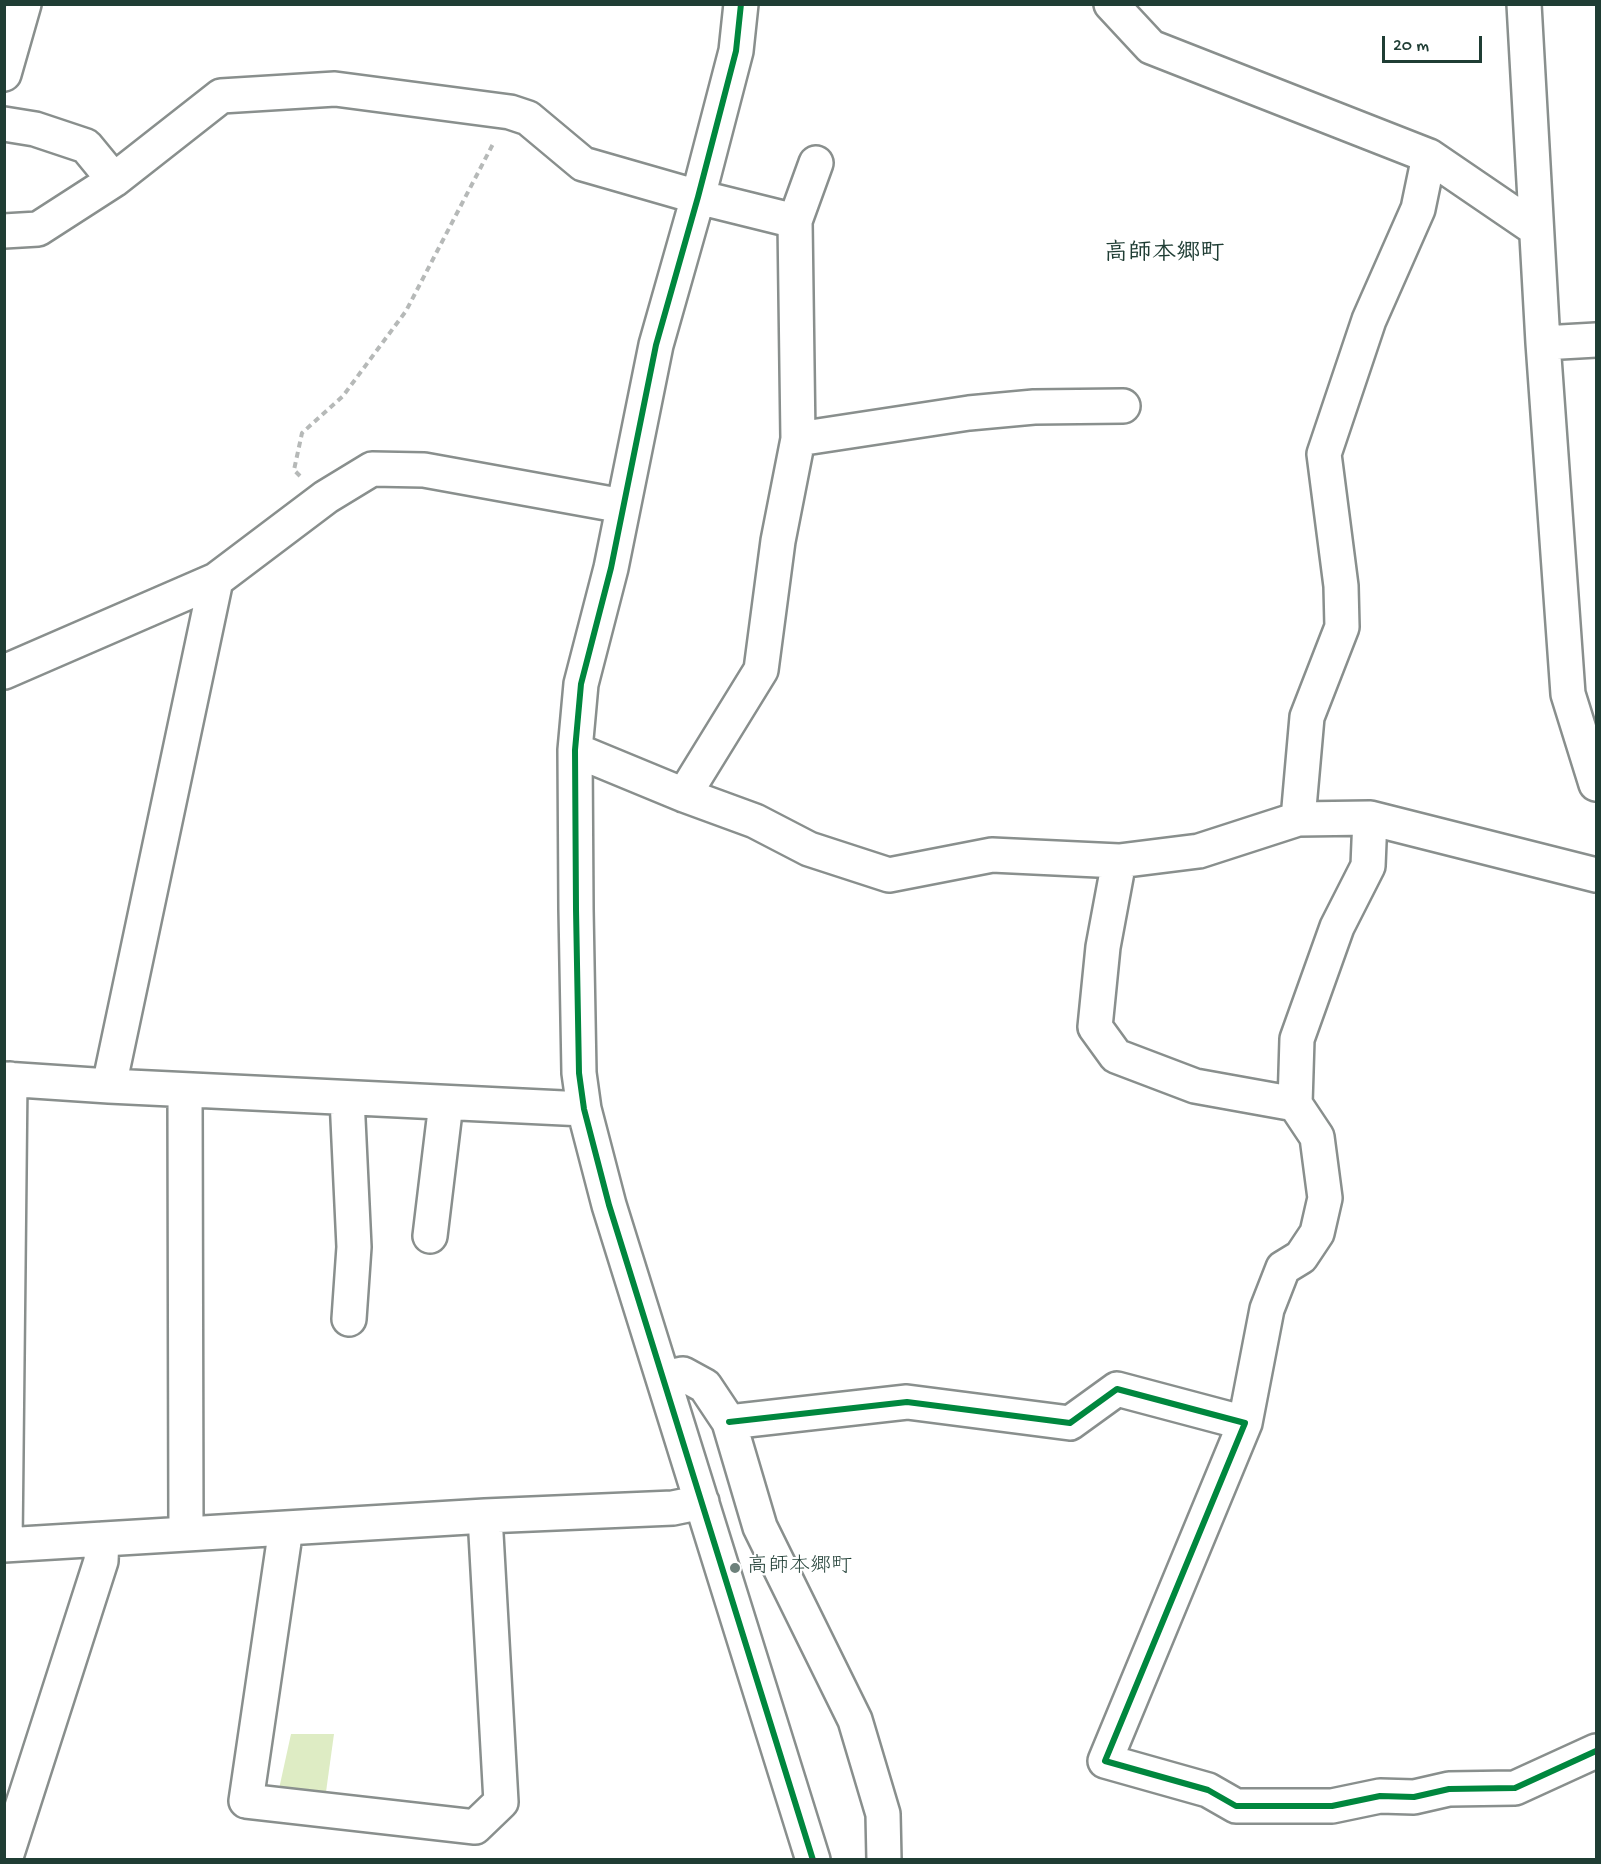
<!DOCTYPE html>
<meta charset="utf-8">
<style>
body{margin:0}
#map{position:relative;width:1601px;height:1864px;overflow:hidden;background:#fff;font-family:"Gochi Hand",sans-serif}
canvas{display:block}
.frame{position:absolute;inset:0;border:6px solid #1f3d34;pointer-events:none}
.scale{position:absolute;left:1382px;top:36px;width:100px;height:27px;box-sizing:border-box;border:3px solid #1f3d34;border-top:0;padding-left:8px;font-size:18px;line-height:21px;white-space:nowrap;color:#1f3d34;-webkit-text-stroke:4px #fff;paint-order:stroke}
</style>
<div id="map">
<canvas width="1601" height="1864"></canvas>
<div class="frame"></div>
<div class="scale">20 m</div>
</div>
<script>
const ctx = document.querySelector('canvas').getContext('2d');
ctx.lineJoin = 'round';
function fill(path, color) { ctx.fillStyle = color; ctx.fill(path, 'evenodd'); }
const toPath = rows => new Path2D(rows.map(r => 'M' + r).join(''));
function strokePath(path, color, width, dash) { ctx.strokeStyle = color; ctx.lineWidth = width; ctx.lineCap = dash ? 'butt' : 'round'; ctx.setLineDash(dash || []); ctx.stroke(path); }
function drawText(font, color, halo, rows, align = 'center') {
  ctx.font = font + ' "Gochi Hand","Klee One",sans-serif'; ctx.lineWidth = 4.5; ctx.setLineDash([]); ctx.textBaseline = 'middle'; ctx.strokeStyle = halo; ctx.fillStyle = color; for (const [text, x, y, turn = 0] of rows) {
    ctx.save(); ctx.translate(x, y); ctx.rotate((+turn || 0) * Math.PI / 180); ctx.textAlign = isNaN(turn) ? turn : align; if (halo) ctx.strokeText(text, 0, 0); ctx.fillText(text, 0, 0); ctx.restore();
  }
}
fill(toPath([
 [291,1734,334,1734,326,1792,279,1789]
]), '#deecc4');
const minor = toPath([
 [741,4,736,51,698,197,656,345,611,568,581,684,575,750,576,909,579,1073,584,1109,609,1205,813,1860],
 [1111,4,1151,47,1429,156,1536,229],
 [1524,4,1543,343,1568,694,1596,784],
 [4,74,24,4],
 [4,124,35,129,86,146,114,180],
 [795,221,816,163],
 [4,231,38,229,114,180,221,96,335,89,510,112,528,118,583,164,698,197,795,221,798,439,778,541,761,670,684,795],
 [1543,343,1596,340],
 [798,439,969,413,1034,407,1123,406],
 [4,672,216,580,326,497,372,469,424,470,623,506],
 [575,750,684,795,755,821,809,849,889,875,992,855,1119,861,1199,851,1298,819,1370,818,1596,875],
 [1298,819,1307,717,1342,627,1341,586,1324,454,1369,320,1418,209,1429,156],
 [1119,861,1103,947,1095,1027,1116,1056,1195,1086,1295,1104,1317,1137,1325,1198,1317,1233,1301,1257,1283,1268,1267,1309,1245,1423],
 [4,1079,109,1086,584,1109],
 [109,1086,216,580],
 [185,1090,186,1533],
 [347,1098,354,1247,349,1319],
 [1295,1104,1297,1039,1337,927,1368,866,1370,818],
 [430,1236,446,1103],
 [663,1378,683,1374,705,1386,729,1422,760,1527,855,1720,883,1814,884,1860],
 [729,1422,907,1402,1070,1423,1117,1389,1245,1423,1105,1761,1208,1790,1236,1806,1332,1806,1380,1796,1414,1797,1449,1789,1515,1788,1596,1751],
 [286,1528,246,1801,475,1827,501,1802,485,1516],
 [4,1545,485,1516,673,1508,702,1502],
 [5,1545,10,1079],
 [5,1860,101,1561,102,1539]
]);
strokePath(minor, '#898f8d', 38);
strokePath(toPath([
 [300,476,294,470,302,433,343,396,406,311,494,142]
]), '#b6b9b8', 4, [6, 4.5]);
strokePath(minor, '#fff', 33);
strokePath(toPath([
 [741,4,736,51,698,197,656,345,611,568,581,684,575,750,576,909,579,1073,584,1109,609,1205,813,1860],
 [729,1422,907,1402,1070,1423,1117,1389,1245,1423,1105,1761,1208,1790,1236,1806,1332,1806,1380,1796,1414,1797,1449,1789,1515,1788,1596,1751]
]), '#00873e', 6);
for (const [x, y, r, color] of [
 [735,1568,6,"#6d817b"]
]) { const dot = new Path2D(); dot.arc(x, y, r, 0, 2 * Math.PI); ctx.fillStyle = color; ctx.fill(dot); strokePath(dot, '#fff', 2); }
drawText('21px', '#1f3d34', '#fff', [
 ["高師本郷町",747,1568]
], 'left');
drawText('bold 24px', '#1f3d34', '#fff', [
 ["高師本郷町",1164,255]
]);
</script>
